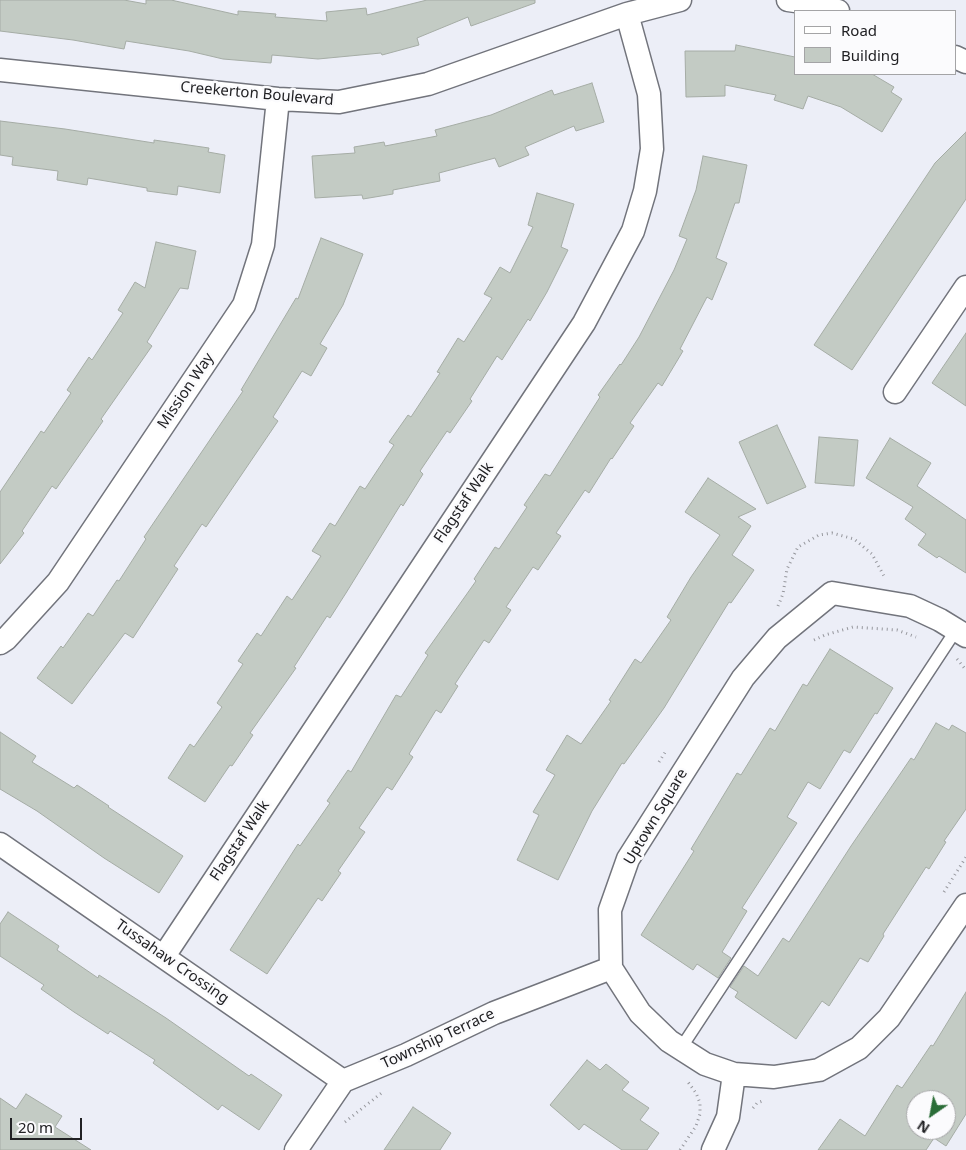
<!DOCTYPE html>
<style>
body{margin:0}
#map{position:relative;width:966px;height:1150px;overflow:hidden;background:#eceef7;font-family:"Noto Sans",sans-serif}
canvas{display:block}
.legend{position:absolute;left:794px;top:10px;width:162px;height:65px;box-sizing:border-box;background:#fbfbfd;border:1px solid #a4a4a6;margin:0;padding:6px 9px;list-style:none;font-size:15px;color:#212124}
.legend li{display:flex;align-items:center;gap:10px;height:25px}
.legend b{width:25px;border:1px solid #a4a4a6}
.north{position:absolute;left:906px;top:1090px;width:50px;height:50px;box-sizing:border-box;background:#fbfbfd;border:1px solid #a4a4a6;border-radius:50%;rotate:213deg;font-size:14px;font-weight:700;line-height:20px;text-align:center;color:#212124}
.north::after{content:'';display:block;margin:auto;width:18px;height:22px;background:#2b6d38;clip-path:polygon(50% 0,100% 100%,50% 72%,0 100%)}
.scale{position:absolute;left:10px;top:1118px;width:72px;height:22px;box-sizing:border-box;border:2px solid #212124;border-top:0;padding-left:6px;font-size:15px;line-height:18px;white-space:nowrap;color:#212124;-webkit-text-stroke:4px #fbfbfd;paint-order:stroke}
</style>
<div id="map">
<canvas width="966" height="1150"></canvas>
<ul class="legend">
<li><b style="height:6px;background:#fff"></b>Road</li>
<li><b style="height:14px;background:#c3cbc4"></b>Building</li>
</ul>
<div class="north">N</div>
<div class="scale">20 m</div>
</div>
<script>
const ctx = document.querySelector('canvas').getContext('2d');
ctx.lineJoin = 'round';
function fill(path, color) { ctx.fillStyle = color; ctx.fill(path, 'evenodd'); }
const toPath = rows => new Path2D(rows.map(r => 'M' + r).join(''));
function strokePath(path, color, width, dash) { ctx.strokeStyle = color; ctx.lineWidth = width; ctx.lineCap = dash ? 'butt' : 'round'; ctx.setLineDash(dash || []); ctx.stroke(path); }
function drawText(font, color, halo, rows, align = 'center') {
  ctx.font = font + ' "Noto Sans",sans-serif'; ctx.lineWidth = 5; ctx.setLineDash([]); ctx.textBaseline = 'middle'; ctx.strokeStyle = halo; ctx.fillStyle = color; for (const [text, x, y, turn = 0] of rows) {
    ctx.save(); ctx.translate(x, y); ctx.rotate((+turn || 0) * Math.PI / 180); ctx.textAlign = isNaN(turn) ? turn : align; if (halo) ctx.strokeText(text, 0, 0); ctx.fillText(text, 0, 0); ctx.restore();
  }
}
const building = toPath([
 [0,0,124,0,146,4,146,0,171,0,238,15,238,11,276,14,275,17,327,21,326,12,366,8,367,15,427,0,535,0,535,3,471,26,468,17,417,38,419,45,382,55,381,53,318,59,272,55,271,63,223,59,189,51,126,41,124,49,73,40,0,31,0,0],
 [736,45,795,57,795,74,872,74,894,87,891,92,902,99,882,132,841,107,808,96,803,109,774,100,776,95,725,85,725,96,686,97,685,51,735,51,736,45],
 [592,83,604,122,576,131,574,126,525,147,529,155,499,167,495,158,439,173,440,181,393,190,393,194,363,199,362,195,315,198,312,156,355,153,354,147,384,142,385,146,437,136,435,130,491,115,552,90,554,95,592,83],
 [0,121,65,129,154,143,154,140,209,148,208,152,225,155,220,193,178,186,177,195,147,191,147,188,88,178,87,185,57,180,58,171,12,165,13,157,0,155,0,121],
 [966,132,966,199,852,370,814,345,935,163,966,132],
 [703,156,747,165,739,203,735,203,716,258,727,263,712,300,707,297,680,349,683,351,662,386,658,383,630,423,634,426,612,459,611,458,589,493,585,490,556,533,561,536,538,570,533,567,506,607,511,610,489,643,484,640,455,684,458,686,441,713,436,710,409,754,413,757,392,790,387,787,359,828,365,832,338,871,341,873,322,901,318,898,267,974,230,950,298,844,300,846,330,803,327,801,348,770,351,772,396,695,401,697,428,655,425,653,476,581,474,579,495,547,499,549,527,507,524,505,545,474,550,476,600,397,598,395,620,364,621,365,639,337,674,270,687,239,679,236,696,190,703,156],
 [537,193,574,204,561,247,568,250,547,292,530,321,528,319,502,360,497,356,470,399,472,401,450,433,447,431,420,471,423,474,403,506,401,504,346,593,330,618,327,616,294,667,296,668,250,733,253,735,232,766,230,765,205,802,168,778,190,744,194,747,222,707,217,703,243,664,238,661,257,633,261,636,287,596,292,600,321,556,312,551,330,523,335,526,360,486,365,489,394,445,389,442,408,415,411,417,440,373,437,372,458,338,464,342,492,298,484,294,500,267,510,273,533,227,528,225,537,193],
 [321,238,363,254,343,305,320,344,327,348,311,376,302,371,273,417,278,421,206,527,202,524,174,566,178,569,133,638,125,633,72,704,37,678,61,646,63,648,88,613,93,616,117,580,119,581,146,539,144,537,243,391,241,390,296,298,298,299,321,238],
 [156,242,196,251,188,289,180,288,147,342,152,346,101,419,103,421,56,489,52,486,22,531,24,533,0,564,0,492,41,431,44,433,71,393,67,390,89,357,92,360,123,313,118,310,135,282,145,288,156,242],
 [966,333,966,406,932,383,966,333],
 [777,425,806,487,767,504,739,442,777,425],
 [819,437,858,440,854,486,815,483,819,437],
 [890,438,931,463,917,486,966,520,966,573,939,556,937,558,918,545,926,534,905,519,913,507,866,478,890,438],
 [708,478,756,509,738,517,751,526,732,555,754,570,731,603,729,602,664,708,624,764,622,763,592,811,558,880,517,860,539,815,533,812,555,775,546,770,567,735,581,744,611,701,609,700,635,659,641,663,671,620,667,617,691,577,720,535,685,512,708,478],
 [830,649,893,688,877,714,875,713,850,753,844,750,820,789,808,782,787,817,797,823,742,908,747,911,722,952,731,958,718,978,697,964,693,970,641,935,694,851,691,849,737,773,741,775,770,728,775,731,803,684,807,686,830,649],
 [936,723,949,730,952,725,966,733,966,809,944,841,946,842,929,869,926,867,883,934,884,936,868,962,860,958,829,1006,822,1001,796,1039,735,997,738,992,730,987,744,966,758,976,783,938,789,942,851,846,911,758,914,760,936,723],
 [0,732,36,756,32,762,74,788,77,785,109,806,108,807,183,856,159,893,104,858,37,811,0,789,0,732],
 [8,912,59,946,57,950,98,978,99,975,166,1018,249,1076,251,1074,282,1095,259,1130,222,1105,218,1110,153,1063,155,1060,110,1031,108,1034,74,1012,41,989,44,985,0,956,0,924,8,912],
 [966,992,966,1114,946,1146,934,1138,926,1150,818,1150,840,1119,865,1136,897,1085,902,1088,931,1045,933,1046,966,992],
 [916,1100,946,1100,946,1130,916,1130,916,1100],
 [587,1060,600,1070,606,1064,629,1082,622,1090,649,1108,640,1120,659,1133,647,1150,622,1150,584,1124,579,1130,550,1105,587,1060],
 [26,1094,62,1116,55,1127,91,1150,0,1150,0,1098,16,1109,26,1094],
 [413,1107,451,1133,440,1150,384,1150,413,1107]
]);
fill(building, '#c3cbc4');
strokePath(building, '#a5aca5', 1);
const service = toPath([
 [681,1048,956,630]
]);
const minor = toPath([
 [788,0,802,2,838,11],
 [955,57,966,62],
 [0,70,278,99,339,102,428,84,627,14,680,0],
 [895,392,966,287],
 [966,636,940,620,910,606,832,593,777,638,743,678,628,859,610,910,611,968,640,1013,669,1041,705,1064,734,1074,774,1077,819,1070,859,1048,889,1018,966,905],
 [0,643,6,639,58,582,244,305,263,245,278,99],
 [0,844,343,1081],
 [164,956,584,323,633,231,645,191,652,149,649,94,627,14],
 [296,1150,343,1081,406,1055,494,1013,611,968],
 [713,1150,728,1117,734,1074]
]);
strokePath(service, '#72747c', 14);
strokePath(minor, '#72747c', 25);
strokePath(toPath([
 [778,606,783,594,787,569,798,547,819,535,832,533,854,539,872,554,885,578],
 [814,640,825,635,853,627,897,630,916,637],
 [957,659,966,670],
 [659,762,666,751],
 [944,892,966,857],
 [753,1108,757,1103,765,1100],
 [345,1122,384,1091],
 [680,1150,696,1126,700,1114,700,1103,696,1093,688,1082]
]), '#96979d', 3, [1, 4]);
strokePath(service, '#fff', 11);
strokePath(minor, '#fff', 22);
drawText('15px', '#212124', '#fbfbfd', [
 ["Creekerton Boulevard",257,94,5],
 ["Mission Way",186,391,-56],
 ["Flagstaf Walk",464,503,-56],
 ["Uptown Square",656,817,-59],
 ["Flagstaf Walk",240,841,-56],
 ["Tussahaw Crossing",172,962,35],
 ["Township Terrace",438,1039,-25]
]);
</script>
